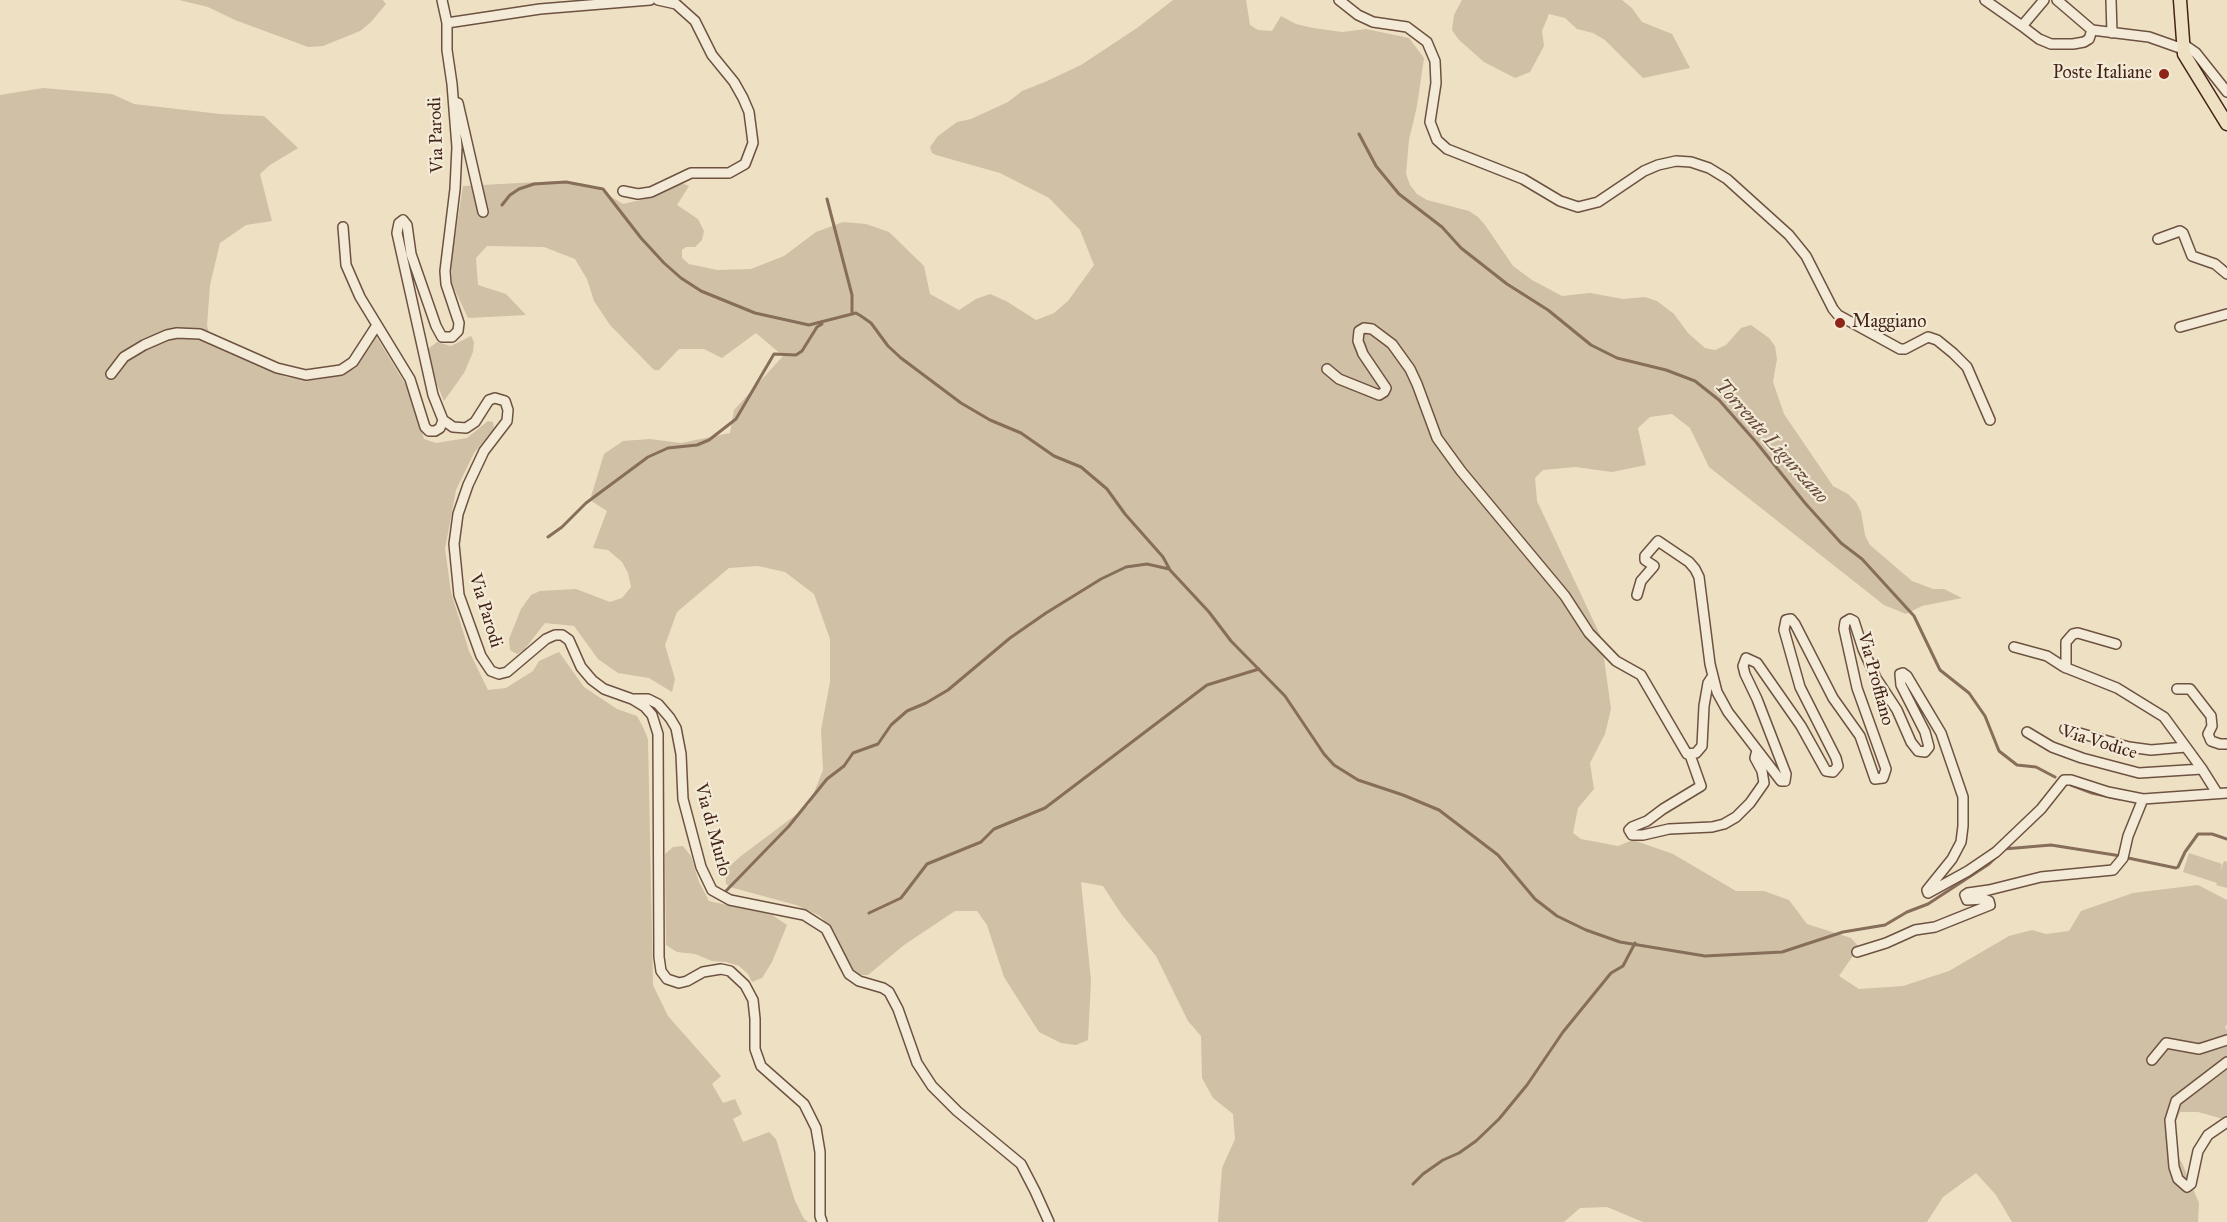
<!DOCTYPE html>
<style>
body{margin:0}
canvas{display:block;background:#ede0c3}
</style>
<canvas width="2227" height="1222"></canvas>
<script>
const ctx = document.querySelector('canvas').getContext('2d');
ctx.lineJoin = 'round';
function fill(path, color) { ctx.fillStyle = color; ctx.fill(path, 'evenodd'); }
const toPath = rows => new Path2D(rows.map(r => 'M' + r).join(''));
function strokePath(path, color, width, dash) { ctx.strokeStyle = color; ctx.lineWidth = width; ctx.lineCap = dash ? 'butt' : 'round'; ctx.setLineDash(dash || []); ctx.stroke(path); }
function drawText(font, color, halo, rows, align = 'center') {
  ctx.font = font + ' "IM FELL Great Primer",serif'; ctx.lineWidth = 4.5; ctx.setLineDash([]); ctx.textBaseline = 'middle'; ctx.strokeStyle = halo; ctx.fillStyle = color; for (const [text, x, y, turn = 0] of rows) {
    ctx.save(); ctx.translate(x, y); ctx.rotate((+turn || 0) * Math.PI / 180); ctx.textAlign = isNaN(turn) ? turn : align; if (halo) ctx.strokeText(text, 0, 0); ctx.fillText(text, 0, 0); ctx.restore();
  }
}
fill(toPath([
 [179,0,383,0,386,4,371,22,360,31,323,46,308,47,235,20,208,7],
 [1173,0,1246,0,1250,25,1258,30,1272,31,1281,16,1296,24,1313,28,1342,32,1366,29,1409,38,1424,58,1417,106,1409,140,1406,174,1410,185,1417,194,1427,200,1469,211,1478,217,1485,225,1513,266,1532,280,1562,296,1590,293,1623,299,1645,297,1657,301,1674,314,1688,333,1705,348,1715,350,1726,345,1741,328,1751,325,1769,338,1775,346,1777,359,1773,382,1784,414,1833,486,1848,494,1856,502,1861,512,1865,535,1870,545,1912,581,1933,589,1944,589,1962,598,1922,606,1906,614,1884,605,1709,467,1690,428,1672,414,1650,417,1638,428,1646,465,1612,472,1575,467,1543,470,1535,478,1537,501,1601,637,1611,709,1605,734,1590,763,1594,789,1578,808,1573,833,1581,839,1618,846,1633,840,1673,854,1736,891,1764,891,1789,900,1807,924,1851,938,1859,947,1839,976,1859,989,1903,986,1949,971,2009,936,2032,930,2046,934,2069,931,2081,911,2133,893,2198,885,2227,900,2227,1025,2225,1027,2227,1030,2227,1120,2198,1112,2180,1112,2167,1141,2182,1163,2199,1203,2198,1222,2012,1222,1996,1195,1976,1173,1943,1197,1927,1222,1643,1222,1607,1207,1580,1208,1564,1222,1218,1222,1222,1168,1235,1139,1233,1114,1213,1098,1202,1078,1201,1036,1188,1021,1156,956,1122,915,1103,886,1081,882,1091,980,1088,1040,1076,1045,1061,1043,1039,1032,1004,977,987,925,977,911,955,911,904,945,868,975,861,975,854,971,848,962,834,931,820,916,796,905,730,887,726,884,725,870,741,856,809,805,823,770,821,730,830,682,830,639,814,594,785,572,758,566,729,568,677,612,665,645,675,679,672,692,649,678,618,673,598,659,574,626,545,623,524,650,517,654,510,650,509,639,521,609,531,595,540,591,576,589,610,602,622,598,631,587,628,573,622,562,608,550,593,548,607,511,590,500,604,454,623,441,650,439,681,443,730,433,734,410,783,356,756,333,722,358,704,349,679,349,659,370,654,370,610,325,594,301,587,279,575,259,544,247,487,246,476,258,478,285,506,294,526,315,468,318,452,284,451,262,463,186,557,181,599,189,623,204,649,198,676,183,684,184,689,186,677,205,698,219,704,231,702,240,695,247,686,247,682,250,682,258,689,264,717,270,751,269,784,256,816,232,843,222,866,224,889,232,924,266,930,294,959,310,976,299,990,294,1006,301,1036,320,1054,313,1068,301,1094,265,1080,230,1049,198,1000,173,936,155,932,153,930,147,938,136,957,122,971,119,1008,102,1022,91,1045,82,1081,65,1137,28],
 [1462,0,1622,0,1632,8,1642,22,1672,34,1690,68,1643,78,1605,40,1593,33,1577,29,1565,18,1549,14,1542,31,1544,46,1530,72,1515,78,1484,62,1459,40,1452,30,1454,15],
 [43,88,112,94,134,104,220,114,264,116,298,148,270,165,260,174,272,221,246,225,220,243,210,285,207,326,213,345,286,377,316,380,335,376,356,368,376,336,410,392,424,439,436,443,467,438,488,421,493,422,494,428,474,453,456,490,445,549,451,592,469,651,488,690,506,688,533,671,539,661,559,652,584,687,617,709,637,716,643,727,648,739,653,985,668,1016,721,1076,712,1084,723,1103,735,1099,742,1114,733,1119,743,1142,769,1132,776,1139,795,1201,804,1219,808,1222,0,1222,0,95],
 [471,336,474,342,473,352,464,373,444,401,434,377,428,349,437,342,451,346],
 [683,846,691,856,699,882,709,901,772,915,787,925,772,962,762,978,752,982,748,974,739,966,726,962,712,961,695,954,677,952,666,945,665,854,673,847],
 [2189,853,2222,864,2220,872,2224,861,2227,862,2227,888,2216,885,2217,883,2183,872]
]), '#d0c0a6');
strokePath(toPath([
 [1359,134,1376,166,1399,194,1442,227,1461,248,1507,284,1548,310,1591,345,1617,358,1666,370,1695,381,1719,400,1756,442,1805,503,1841,543,1862,559,1914,616,1940,670,1969,693,1985,716,1999,751,2017,765,2036,767,2055,777],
 [827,199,852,295,852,314],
 [502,205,510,195,519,189,534,184,566,182,603,189,641,238,664,263,681,278,701,291,755,313,809,325,856,313,861,316,871,323,888,346,901,358,961,403,990,420,1021,433,1054,456,1081,467,1107,489,1125,514,1163,557,1170,570,1209,612,1231,641,1285,696,1324,754,1334,765,1358,780,1403,795,1439,810,1498,855,1535,899,1557,916,1586,930,1620,942,1705,956,1782,952,1843,932,1885,925,1907,912,1928,904,1989,864,1997,856],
 [548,537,562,527,586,503,648,457,668,448,697,445,709,440,736,419,774,354,796,355,802,351,817,327,822,324],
 [2071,785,2092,793,2119,799],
 [2004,849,2051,845,2121,856],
 [2128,858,2176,868,2178,867,2185,852,2198,834,2212,834,2227,839],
 [724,893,789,826,827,779,844,766,853,753,878,744,891,725,907,711,926,703,948,690,1010,638,1046,613,1101,579,1126,567,1147,564,1169,569],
 [869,913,901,898,927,864,981,842,994,829,1045,808,1207,685,1259,669],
 [1413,1184,1423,1174,1443,1160,1459,1153,1476,1141,1499,1119,1527,1085,1563,1032,1611,973,1623,966,1635,943]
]), '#876e5a', 3);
const minor = toPath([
 [442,0,447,23,447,50,452,84,457,147,455,189,445,271,446,284,459,323,458,331,452,337,442,337,436,326,411,254,407,225,403,220,399,223,397,233,433,395,443,420,453,427,466,428,475,422,489,400,495,398,505,401,508,410,507,421,484,451,468,485,458,514,454,544,459,595,481,656,491,671,499,674,507,672,546,639,555,635,562,635,569,640,581,667,592,680,604,689,632,699,645,707,652,715,658,734,659,957,661,971,667,979,679,983,687,981,703,972,721,969,730,971,745,985,753,1000,755,1019,755,1049,761,1066,804,1104,816,1128,820,1152,820,1216,822,1222],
 [1339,0,1358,15,1373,22,1407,27,1427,42,1435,61,1436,83,1430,122,1437,140,1447,149,1523,179,1560,201,1578,207,1598,202,1644,171,1658,165,1676,161,1691,162,1709,168,1727,179,1789,235,1806,256,1833,309,1838,315,1900,349,1905,349,1928,337,1937,340,1953,353,1967,367,1990,420],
 [1985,0,2022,26,2044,0],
 [2057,0,2092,30,2149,37,2183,49],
 [2111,0,2112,33],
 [447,23,540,9,650,0],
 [2022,26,2039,39,2051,44,2073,44,2084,42,2089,39,2092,30],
 [2183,44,2196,53,2227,92],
 [458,103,483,212],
 [623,191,638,194,651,192,691,173,729,173,745,164,753,143,749,112,743,98,734,82,712,55,695,21,676,4,658,0],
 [343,227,346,265,360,297,410,379,425,427,429,431,435,431,440,428,443,420],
 [2158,239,2180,231,2183,233,2192,256,2215,264,2227,274],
 [2180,327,2227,314],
 [1327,369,1339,379,1379,395,1384,392,1386,388,1363,354,1358,341,1359,331,1364,328,1372,329,1392,344,1410,369,1417,384,1437,438,1461,471,1565,596,1589,633,1616,661,1641,675,1687,754,1696,753,1702,746,1704,706,1708,683,1712,677],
 [111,374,124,357,144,345,167,335,177,333,200,334,277,368,306,375,341,370,353,362,377,325],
 [1637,595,1641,581,1654,566,1645,560,1645,556,1658,541,1689,562,1695,569,1699,577,1710,664,1717,692,1728,712,1781,781,1785,781,1786,774,1757,699,1745,674,1743,666,1746,658,1757,663,1801,726,1826,771,1833,772,1838,766,1836,758,1800,687,1784,630,1786,620,1791,619,1795,624,1833,698,1860,736,1875,779,1883,778,1886,769,1857,688,1844,629,1845,622,1850,619,1854,621,1863,649,1876,678,1897,710,1911,742,1918,751,1925,752,1929,747,1925,732,1901,685,1900,674,1903,673,1907,676,1941,733,1963,797,1963,826,1961,842,1952,859,1927,890,1928,893,1968,871,1996,852,2041,809,2064,780,2071,780,2108,792,2143,799,2227,793],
 [2014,647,2047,656,2064,667,2117,688,2164,717,2202,769,2217,793],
 [2066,668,2066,642,2073,634,2078,633,2116,644],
 [2177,689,2190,689,2211,716,2212,726,2208,734,2211,741,2220,744,2227,744],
 [635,699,648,699,658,704,670,718,676,728,681,754,683,799,701,867,712,890,730,900,804,915,826,929,849,974,859,981,883,988,889,992,898,1009,917,1063,932,1086,957,1111,1021,1164,1035,1191,1049,1222],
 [2065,729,2129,747,2151,750,2186,747],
 [2027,732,2052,747,2082,758,2139,773,2202,769],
 [1690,755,1701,786,1663,809,1647,821,1632,827,1629,830,1632,835,1643,835,1669,829,1712,827,1724,824,1736,817,1750,803,1764,783,1762,771,1755,758,1757,750],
 [1857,952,1886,943,1915,930,1935,927,1990,905,1989,901,1984,899,1967,900,1965,895,1968,893,1989,890,2041,877,2113,870,2123,858,2128,836,2143,799],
 [2152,1060,2166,1043,2199,1049,2227,1040],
 [2227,1062,2176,1101,2170,1120,2174,1167,2178,1179,2187,1187,2191,1184,2198,1151,2208,1135,2227,1122]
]);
const major = toPath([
 [2180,0,2184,54,2227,124]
]);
strokePath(minor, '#6e5241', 12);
strokePath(major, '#442316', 15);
strokePath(minor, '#f3ebd8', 9);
strokePath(major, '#ede0c3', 12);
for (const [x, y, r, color] of [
 [2164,74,6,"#8f2418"],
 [1840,323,6,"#8f2418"]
]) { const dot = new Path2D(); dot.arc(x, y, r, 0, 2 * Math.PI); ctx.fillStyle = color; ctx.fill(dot); strokePath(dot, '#f3ebd8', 2); }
drawText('18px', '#442316', '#f3ebd8', [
 ["Poste Italiane",2152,74],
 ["Maggiano",1852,323,"left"]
], 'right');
drawText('18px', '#442316', '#f3ebd8', [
 ["Via Parodi",437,135,-92],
 ["Via Parodi",485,611,73],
 ["Via Proffiano",1875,679,75],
 ["Via Vodice",2099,743,17],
 ["Via di Murlo",712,830,75]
]);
drawText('italic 20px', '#664838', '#f3ebd8', [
 ["Torrente Ligurzano",1771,442,48]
]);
</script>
